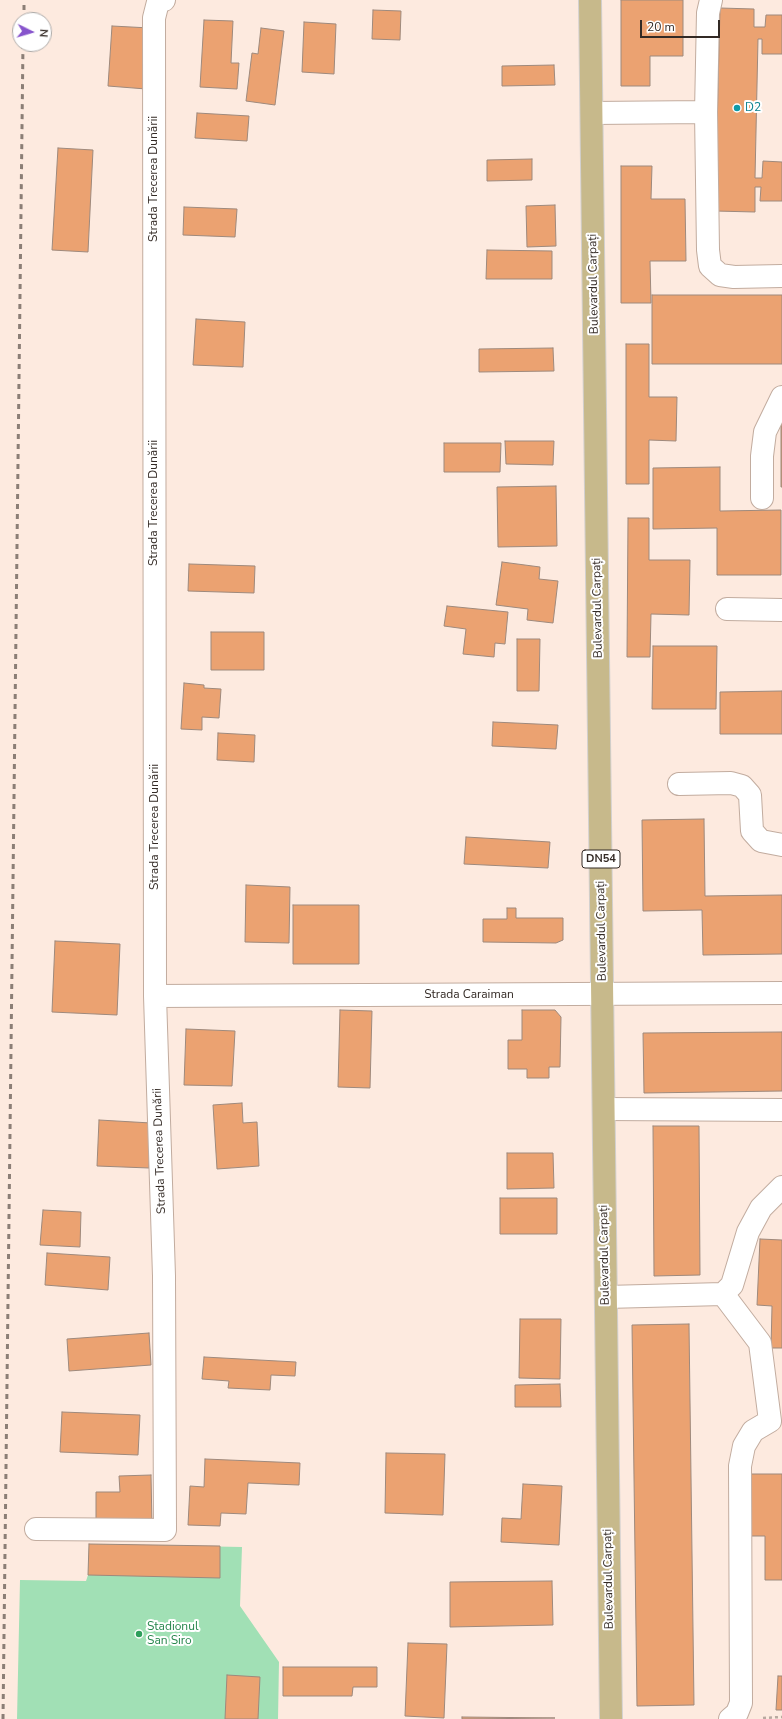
<!DOCTYPE html>
<meta charset="utf-8">
<style>
body{margin:0}
#map{position:relative;width:782px;height:1719px;overflow:hidden;background:#fdeadf;font-family:"Nunito Sans",sans-serif}
canvas{display:block}
.north{position:absolute;left:12px;top:12px;width:40px;height:40px;box-sizing:border-box;background:#fff;border:1px solid #adaaa8;border-radius:50%;rotate:95deg;font-size:11px;font-weight:700;line-height:16px;text-align:center;color:#332a25}
.north::after{content:'';display:block;margin:auto;width:14px;height:18px;background:#8754cc;clip-path:polygon(50% 0,100% 100%,50% 72%,0 100%)}
.scale{position:absolute;left:640px;top:20px;width:80px;height:18px;box-sizing:border-box;border:2px solid #332a25;border-top:0;padding-left:5px;font-size:12px;line-height:14px;white-space:nowrap;color:#332a25;-webkit-text-stroke:3px #fff;paint-order:stroke}
</style>
<div id="map">
<canvas width="782" height="1719"></canvas>
<div class="north">N</div>
<div class="scale">20 m</div>
</div>
<script>
const ctx = document.querySelector('canvas').getContext('2d');
ctx.lineJoin = 'round';
function fill(path, color) { ctx.fillStyle = color; ctx.fill(path, 'evenodd'); }
const toPath = rows => new Path2D(rows.map(r => 'M' + r).join(''));
function strokePath(path, color, width, dash) { ctx.strokeStyle = color; ctx.lineWidth = width; ctx.lineCap = dash ? 'butt' : 'round'; ctx.setLineDash(dash || []); ctx.stroke(path); }
function drawText(font, color, halo, rows, align = 'center') {
  ctx.font = font + ' "Nunito Sans",sans-serif'; ctx.lineWidth = 4; ctx.setLineDash([]); ctx.textBaseline = 'middle'; ctx.strokeStyle = halo; ctx.fillStyle = color; for (const [text, x, y, turn = 0] of rows) {
    ctx.save(); ctx.translate(x, y); ctx.rotate((+turn || 0) * Math.PI / 180); ctx.textAlign = isNaN(turn) ? turn : align; if (halo) ctx.strokeText(text, 0, 0); ctx.fillText(text, 0, 0); ctx.restore();
  }
}
fill(toPath([
 [89,1544,242,1547,240,1606,279,1662,278,1719,17,1719,20,1580,86,1581,88,1575]
]), '#a1e0b5');
const building = toPath([
 [621,0,683,0,683,56,650,56,650,86,621,86,621,0],
 [720,8,754,9,754,27,765,27,766,15,782,15,782,54,762,54,762,39,758,39,755,178,762,178,763,161,782,162,782,201,760,201,761,187,755,187,755,212,715,211,720,8],
 [373,10,401,11,400,40,372,39,373,10],
 [204,20,233,21,231,63,239,63,237,89,200,87,204,20],
 [304,22,336,24,334,74,302,72,304,22],
 [112,26,150,28,146,89,108,86,112,26],
 [261,28,284,31,275,105,246,101,252,53,258,54,261,28],
 [554,65,555,85,502,86,502,66,554,65],
 [197,113,249,116,247,141,195,138,197,113],
 [58,148,93,150,88,252,52,250,58,148],
 [532,159,532,180,487,181,487,160,532,159],
 [621,166,652,166,651,199,685,199,686,261,650,261,651,303,621,303,621,166],
 [555,205,556,246,527,247,526,206,555,205],
 [184,207,237,209,235,237,183,235,184,207],
 [487,250,552,251,552,279,486,279,487,250],
 [652,295,782,295,782,364,652,364,652,295],
 [196,319,245,322,243,367,193,365,196,319],
 [626,344,649,344,649,397,677,397,676,441,649,440,649,484,626,484,626,344],
 [553,348,554,371,479,372,479,349,553,348],
 [781,423,782,423,782,487,781,487,781,423],
 [505,441,554,441,553,465,506,464,505,441],
 [444,443,501,443,500,472,444,472,444,443],
 [720,467,720,511,781,510,781,575,717,575,717,528,653,529,653,468,720,467],
 [556,486,557,546,498,547,497,487,556,486],
 [628,518,649,518,649,560,690,560,689,615,651,614,650,657,627,657,628,518],
 [502,562,540,567,539,579,558,581,553,623,527,620,528,609,496,605,502,562],
 [189,564,255,566,254,593,188,591,189,564],
 [447,606,508,612,505,644,495,643,494,657,463,654,466,629,444,626,447,606],
 [211,632,264,632,264,670,211,670,211,632],
 [517,639,540,639,539,691,517,691,517,639],
 [653,646,717,646,716,709,652,709,653,646],
 [184,683,204,685,204,688,221,689,219,718,202,717,202,730,181,729,184,683],
 [782,691,782,734,720,734,720,692,782,691],
 [493,722,558,725,556,749,492,746,493,722],
 [218,733,255,735,254,762,217,760,218,733],
 [704,819,705,896,782,895,782,954,703,955,702,910,643,911,642,820,704,819],
 [466,837,550,842,548,868,464,864,466,837],
 [246,885,290,887,289,943,245,942,246,885],
 [293,905,359,905,359,964,293,964,293,905],
 [507,908,516,908,516,918,563,918,563,940,556,943,483,942,483,919,507,919,507,908],
 [55,941,120,944,117,1015,52,1012,55,941],
 [340,1010,372,1011,370,1088,338,1087,340,1010],
 [522,1010,555,1010,561,1017,560,1067,549,1067,549,1078,527,1078,527,1069,508,1069,508,1040,522,1040,522,1010],
 [186,1029,235,1031,232,1086,184,1085,186,1029],
 [782,1032,782,1091,644,1093,643,1033,782,1032],
 [242,1103,243,1123,257,1122,259,1166,217,1169,213,1105,242,1103],
 [99,1120,151,1123,149,1168,97,1166,99,1120],
 [653,1126,699,1126,700,1275,654,1276,653,1126],
 [507,1153,553,1153,554,1188,507,1189,507,1153],
 [500,1198,557,1198,557,1234,500,1234,500,1198],
 [43,1210,81,1212,80,1247,40,1245,43,1210],
 [760,1239,782,1240,782,1348,771,1348,772,1306,757,1305,760,1239],
 [47,1253,110,1257,108,1290,45,1285,47,1253],
 [520,1319,561,1319,560,1379,519,1378,520,1319],
 [689,1324,694,1705,637,1706,632,1325,689,1324],
 [149,1333,151,1365,69,1371,67,1339,149,1333],
 [204,1357,296,1362,295,1376,271,1375,270,1390,228,1388,229,1381,202,1379,204,1357],
 [560,1384,561,1407,515,1407,515,1385,560,1384],
 [62,1412,140,1415,138,1455,60,1452,62,1412],
 [386,1453,445,1454,443,1515,385,1513,386,1453],
 [205,1459,300,1463,299,1485,248,1483,246,1514,221,1513,220,1526,188,1525,190,1486,204,1487,205,1459],
 [748,1474,782,1474,782,1580,765,1580,765,1536,749,1536,748,1474],
 [151,1475,152,1525,96,1526,96,1492,120,1492,119,1476,151,1475],
 [523,1484,562,1486,559,1545,501,1542,502,1518,521,1519,523,1484],
 [89,1544,220,1546,220,1578,88,1575,89,1544],
 [552,1581,553,1625,450,1627,450,1582,552,1581],
 [408,1643,447,1644,444,1718,405,1716,408,1643],
 [283,1667,377,1667,377,1687,353,1687,352,1696,283,1696,283,1667],
 [227,1675,260,1677,258,1719,225,1719,227,1675],
 [778,1676,782,1676,782,1710,776,1710,778,1676],
 [462,1717,555,1718,462,1719,462,1717]
]);
fill(building, '#eba271');
strokePath(building, '#9e897c', 1);
const minor = toPath([
 [706,112,708,13,711,0],
 [592,113,706,112,708,250,710,266,720,275,734,277,782,276],
 [762,498,762,456,765,432,782,397],
 [727,609,782,610],
 [679,784,731,783,742,786,750,795,752,831,761,841,782,845],
 [155,996,782,993],
 [604,1109,782,1110],
 [723,1294,760,1343,770,1421,753,1431,744,1446,740,1466,741,1703,737,1713,730,1719],
 [606,1297,723,1294,732,1285,748,1232,761,1208,782,1187],
 [36,1529,165,1530,164,1276,155,996,154,18,158,2,164,0]
]);
const major = toPath([
 [590,0,611,1719]
]);
strokePath(minor, '#c2ac9f', 24);
strokePath(major, '#d2d0cf', 24);
strokePath(toPath([
 [763,1718,782,1717]
]), '#b8a9a0', 2.5, [3, 3]);
strokePath(minor, '#fff', 22);
strokePath(major, '#c7b98b', 22);
strokePath(toPath([
 [24,20,24,0],
 [3,1719,23,44]
]), '#8b7e76', 3, [5, 5]);
for (const [x, y, r, color] of [
 [737,108,4,"#0f9aa8"],
 [139,1634,4,"#2e9e5b"]
]) { const dot = new Path2D(); dot.arc(x, y, r, 0, 2 * Math.PI); ctx.fillStyle = color; ctx.fill(dot); strokePath(dot, '#fff', 1.5); }
for (const [x, y, w] of [
 [601,859,38]
]) { const box = new Path2D(); box.roundRect(x - w / 2, y - 9, w, 18, 3); ctx.fillStyle = '#fff'; ctx.fill(box); strokePath(box, '#332a25', 1); }
drawText('bold 11px', '#332a25', null, [
 ["DN54",601,859]
]);
drawText('12px', '#0d838f', '#fff', [
 ["D2",745,108]
], 'left');
drawText('12px', '#332a25', '#fff', [
 ["Strada Trecerea Dunării",154,179,-90],
 ["Bulevardul Carpați",594,284,-91],
 ["Strada Trecerea Dunării",154,503,-90],
 ["Bulevardul Carpați",598,608,-91],
 ["Strada Trecerea Dunării",155,827,-90],
 ["Bulevardul Carpați",602,931,-91],
 ["Strada Caraiman",469,995],
 ["Strada Trecerea Dunării",160,1151,-92],
 ["Bulevardul Carpați",605,1255,-91],
 ["Bulevardul Carpați",609,1579,-91]
]);
drawText('12px', '#27864d', '#fff', [
 ["Stadionul",147,1627],
 ["San Siro",147,1641]
], 'left');
</script>
